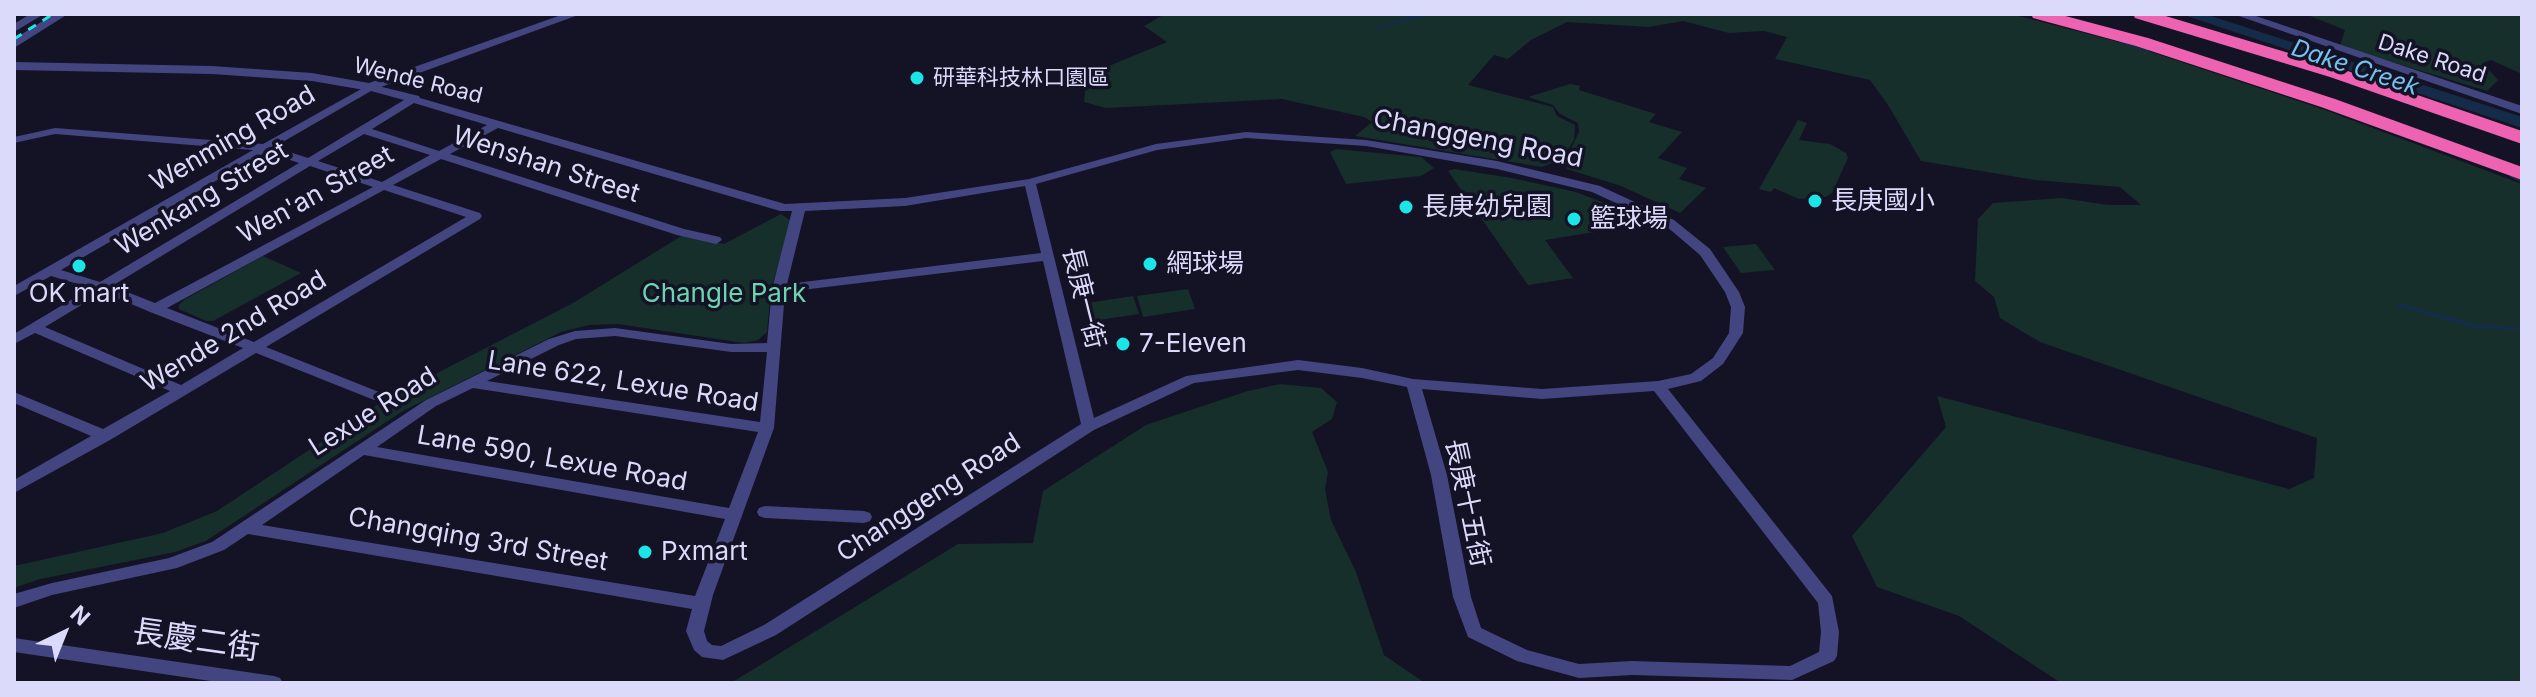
<!DOCTYPE html>
<meta charset="utf-8">
<style>
body{margin:0}
#map{position:relative;width:2536px;height:697px;overflow:hidden;background:#141225;font-family:Inter,sans-serif}
canvas{display:block}
.frame{position:absolute;inset:0;border:16px solid #dbdafb;pointer-events:none}
.north{position:absolute;left:24px;top:593px;width:80px;height:80px;-webkit-text-stroke:6px #141225;paint-order:stroke;rotate:43deg;font-size:22px;font-weight:700;line-height:32px;text-align:center;color:#dbdafb}
.north::after{content:'';display:block;margin:auto;width:28px;height:36px;background:#dbdafb;clip-path:polygon(50% 0,100% 100%,50% 72%,0 100%)}
</style>
<div id="map">
<canvas width="2536" height="697"></canvas>
<div class="frame"></div>
<div class="north">N</div>
</div>
<script>
const ctx = document.querySelector('canvas').getContext('2d');
ctx.lineJoin = 'round';
function fill(path, color) { ctx.fillStyle = color; ctx.fill(path, 'evenodd'); }
const toPath = rows => new Path2D(rows.map(r => 'M' + r).join(''));
function strokePath(path, color, width, dash) { ctx.strokeStyle = color; ctx.lineWidth = width; ctx.lineCap = dash ? 'butt' : 'round'; ctx.setLineDash(dash || []); ctx.stroke(path); }
function drawText(font, color, halo, rows, align = 'center') {
  ctx.font = font + ' Inter,"Noto Sans TC",sans-serif'; ctx.lineWidth = 7; ctx.setLineDash([]); ctx.textBaseline = 'middle'; ctx.strokeStyle = halo; ctx.fillStyle = color; for (const [text, x, y, turn = 0] of rows) {
    ctx.save(); ctx.translate(x, y); ctx.rotate((+turn || 0) * Math.PI / 180); ctx.textAlign = isNaN(turn) ? turn : align; if (halo) ctx.strokeText(text, 0, 0); ctx.fillText(text, 0, 0); ctx.restore();
  }
}
fill(toPath([
 [1165,14,2011,14,2130,45,2325,110,2522,184,2522,683,2061,683,1959,616,1877,587,1852,536,1946,427,1937,396,2289,489,2314,478,2317,438,2040,342,2000,318,1994,297,1975,281,1978,219,1993,203,2062,198,2108,205,2141,205,2120,187,2035,180,1921,161,1888,105,1870,80,1775,59,1787,37,1764,31,1729,33,1683,21,1649,27,1567,22,1531,40,1508,59,1494,55,1468,85,1553,107,1557,116,1575,125,1574,140,1562,159,1542,167,1355,136,1372,122,1364,117,1282,99,1106,108,1084,102,1087,75,1167,42,1144,26],
 [2305,14,2522,14,2522,74,2491,60,2483,63,2498,80,2487,91,2340,46,2345,30],
 [1570,84,1580,86,1579,90,1656,114,1649,122,1682,132,1658,158,1687,168,1679,179,1706,188,1680,213,1621,186,1567,169,1566,159,1579,132,1578,123,1560,114,1553,105,1528,97],
 [1798,120,1807,123,1799,140,1830,144,1846,153,1848,158,1832,193,1826,197,1799,199,1774,188,1771,192,1759,189],
 [1336,149,1421,157,1434,168,1421,176,1346,184,1330,152],
 [1454,169,1512,178,1576,192,1620,209,1645,224,1545,240,1573,278,1528,285,1448,171],
 [781,214,790,220,790,225,771,289,767,332,758,340,744,343,618,324,589,325,561,332,403,411,206,541,175,552,40,579,14,588,14,566,163,533,217,511,383,401,573,303,683,235,724,244],
 [1756,244,1775,270,1741,273,1723,247],
 [263,256,301,273,213,321,206,321,179,309,179,305,184,300],
 [1188,289,1195,309,1143,317,1137,296],
 [1133,296,1139,314,1092,321,1087,303],
 [1280,384,1321,388,1337,402,1332,419,1312,432,1328,472,1325,489,1331,520,1356,572,1384,655,1425,683,731,683,958,544,1033,543,1043,491,1146,425,1248,391]
]), '#162f2b');
strokePath(toPath([
 [1378,29,1392,22,1432,14],
 [2121,42,2147,50],
 [2511,176,2522,181]
]), '#142c47', 3);
strokePath(toPath([
 [2399,305,2475,326,2522,329]
]), '#142c47', 4);
fill(toPath([
 [2181,14,2205,14,2522,117,2522,128,2181,14]
]), '#142c47');
fill(toPath([
 [370,84,419,96,420,98,785,204,905,198,1029,179,1156,144,1246,132,1366,140,1497,161,1600,186,1674,220,1710,249,1739,292,1745,307,1743,333,1723,364,1701,381,1668,389,1832,596,1839,632,1837,656,1834,661,1792,680,1632,675,1579,678,1517,661,1468,637,1453,597,1431,475,1407,387,1362,378,1298,370,1194,383,1094,430,776,635,723,660,702,657,694,650,686,631,692,609,248,534,224,550,177,568,52,595,14,608,14,594,52,583,169,558,212,542,426,400,549,339,575,331,615,328,731,344,767,343,772,289,792,211,780,211,498,128,450,154,684,229,720,237,722,240,716,244,677,235,441,159,393,185,480,213,482,216,480,219,266,347,384,394,386,397,384,400,374,400,256,353,110,440,14,493,14,480,91,436,14,403,14,392,103,429,170,391,35,333,14,344,14,334,91,288,51,276,14,296,14,286,253,150,55,134,14,143,14,137,55,128,263,144,370,84],
 [371,91,404,100,308,158,274,147,371,91],
 [414,103,487,125,439,151,372,129,414,103],
 [364,134,430,155,382,182,318,161,364,134],
 [1246,138,1366,146,1497,169,1592,192,1666,226,1700,255,1725,292,1731,307,1729,333,1713,358,1691,374,1658,381,1542,389,1413,379,1362,368,1298,360,1186,376,1094,418,1036,184,1157,150,1246,138],
 [266,152,299,163,100,282,61,270,266,152],
 [310,166,373,187,155,303,112,286,310,166],
 [1025,186,1041,253,787,284,805,211,905,206,1025,186],
 [384,190,466,217,254,342,167,308,384,190],
 [1043,261,1081,424,764,625,721,646,712,645,707,641,704,631,713,595,774,428,785,292,1043,261],
 [103,292,150,312,243,348,181,385,45,327,103,292],
 [615,336,731,352,767,352,760,422,487,381,559,345,576,339,615,336],
 [473,388,758,432,729,508,377,447,436,406,473,388],
 [1422,389,1542,399,1654,391,1818,603,1821,632,1819,652,1790,666,1632,661,1579,664,1527,650,1481,628,1471,597,1447,475,1422,389],
 [364,455,725,519,695,596,262,525,364,455],
 [765,506,864,511,870,513,872,517,870,521,864,523,765,518,759,516,757,512,759,508,765,506],
 [14,638,274,676,280,678,283,683,224,683,14,652,14,638]
]), '#42457f');
fill(toPath([
 [30,14,44,14,14,32,14,24,30,14],
 [54,14,68,14,14,48,14,39,54,14],
 [564,14,581,14,370,91,312,81,212,74,14,70,14,62,212,66,312,73,369,83,564,14],
 [2233,14,2250,14,2522,106,2522,114,2233,14]
]), '#42457f');
fill(toPath([
 [2031,14,2058,14,2148,38,2335,99,2522,167,2522,180,2321,107,2136,46,2033,18,2031,14],
 [2133,14,2159,14,2342,69,2522,131,2522,144,2330,77,2135,18,2133,14]
]), '#ee62b2');
strokePath(toPath([
 [14,39,53,14]
]), '#1be5e7', 3, [9, 8]);
for (const [x, y, r, color] of [
 [917,78,8,"#1be5e7"],
 [1815,201,8,"#1be5e7"],
 [1406,207,8,"#1be5e7"],
 [1574,219,8,"#1be5e7"],
 [1150,264,8,"#1be5e7"],
 [79,266,8,"#1be5e7"],
 [1123,344,8,"#1be5e7"],
 [645,552,8,"#1be5e7"]
]) { const dot = new Path2D(); dot.arc(x, y, r, 0, 2 * Math.PI); ctx.fillStyle = color; ctx.fill(dot); strokePath(dot, '#141225', 3); }
drawText('22px', '#dbdafb', '#141225', [
 ["Dake Road",2432,59,18],
 ["Wende Road",418,81,14]
]);
drawText('22px', '#dbdafb', '#141225', [
 ["研華科技林口園區",933,78]
], 'left');
drawText('italic 24px', '#73c2f0', '#141225', [
 ["Dake Creek",2355,68,18]
]);
drawText('26px', '#dbdafb', '#141225', [
 ["Wenming Road",233,139,-30],
 ["Changgeng Road",1478,139,11],
 ["Wenshan Street",546,165,18],
 ["Wen'an Street",316,195,-29],
 ["Wenkang Street",202,199,-31],
 ["長庚一街",1083,298,76],
 ["Wende 2nd Road",234,332,-31],
 ["Lane 622, Lexue Road",623,382,9],
 ["Lexue Road",373,412,-32],
 ["Lane 590, Lexue Road",552,459,10],
 ["Changgeng Road",929,498,-33],
 ["長庚十五街",1467,503,78],
 ["Changqing 3rd Street",478,540,10]
]);
drawText('26px', '#dbdafb', '#141225', [
 ["長庚國小",1831,201],
 ["長庚幼兒園",1422,207],
 ["籃球場",1590,219],
 ["網球場",1166,264],
 ["OK mart",79,294,"center"],
 ["7-Eleven",1139,344],
 ["Pxmart",661,552]
], 'left');
drawText('26px', '#6dd4b1', '#141225', [
 ["Changle Park",724,294]
]);
drawText('32px', '#dbdafb', '#141225', [
 ["長慶二街",196,641,8]
]);
</script>
